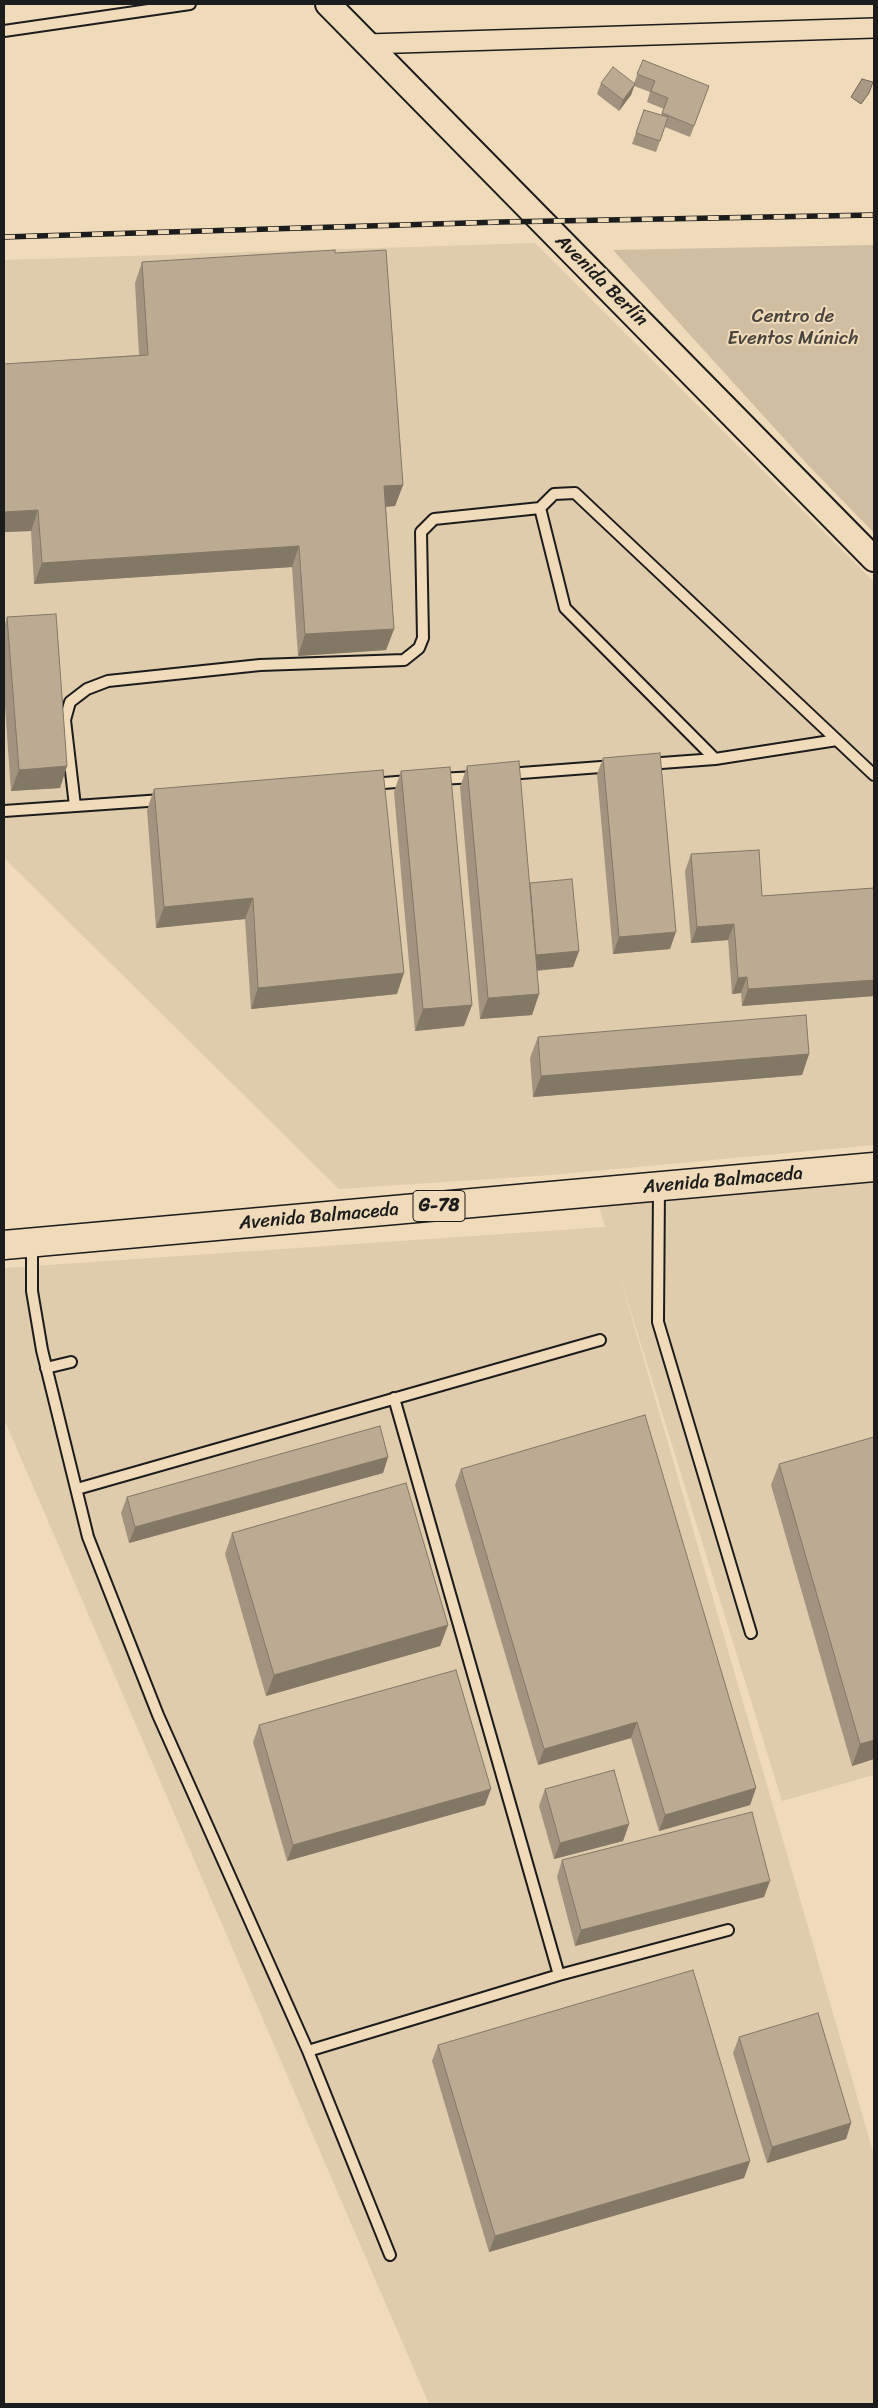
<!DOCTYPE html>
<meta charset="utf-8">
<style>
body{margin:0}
#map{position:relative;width:878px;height:2408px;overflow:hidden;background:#efdab9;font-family:Sriracha,sans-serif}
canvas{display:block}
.frame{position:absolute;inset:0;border:5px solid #1c1c1c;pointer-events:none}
</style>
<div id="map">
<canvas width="878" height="2408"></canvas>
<div class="frame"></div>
</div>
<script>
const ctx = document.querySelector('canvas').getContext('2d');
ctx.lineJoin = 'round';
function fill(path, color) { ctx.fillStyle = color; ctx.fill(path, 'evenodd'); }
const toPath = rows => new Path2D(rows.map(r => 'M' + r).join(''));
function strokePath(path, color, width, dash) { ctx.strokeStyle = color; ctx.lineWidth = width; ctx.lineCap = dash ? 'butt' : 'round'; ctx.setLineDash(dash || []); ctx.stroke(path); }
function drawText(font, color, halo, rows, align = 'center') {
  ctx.font = font + ' Sriracha,sans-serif'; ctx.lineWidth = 4; ctx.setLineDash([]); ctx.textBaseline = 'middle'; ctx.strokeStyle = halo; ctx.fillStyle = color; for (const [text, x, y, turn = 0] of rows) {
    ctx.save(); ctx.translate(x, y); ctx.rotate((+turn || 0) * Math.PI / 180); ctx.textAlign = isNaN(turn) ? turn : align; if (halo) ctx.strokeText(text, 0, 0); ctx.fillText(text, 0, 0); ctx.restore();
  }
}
fill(toPath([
 [535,243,874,582,874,1145,551,1175,339,1189,4,858,4,260],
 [874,1177,874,1775,782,1801,618,1270,874,2155,874,2404,429,2404,4,1419,4,1268,605,1227,599,1206]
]), '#dfccad');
fill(toPath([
 [874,245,874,533,808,465,613,250]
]), '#d0bea2');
const water = toPath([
 [862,79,873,82,869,93,861,104,851,97,862,79]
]);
fill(water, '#a79983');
strokePath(water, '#6f675a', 1);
const service = toPath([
 [4,31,190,4],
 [540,508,565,608,715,759,837,740],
 [648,764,715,759],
 [508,774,614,766],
 [439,779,476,777],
 [371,784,409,781],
 [75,806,65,720,70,702,87,689,108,681,260,665,404,660,419,648,423,638,421,532,434,519,540,508,554,494,575,493,874,775],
 [4,811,162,800],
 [659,1188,658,1322,751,1633],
 [32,1243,32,1291,42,1350,88,1537,158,1715,308,2051,390,2255],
 [46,1368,71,1362],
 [394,1398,559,1975],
 [77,1489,600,1340],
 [308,2051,559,1975,728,1930]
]);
const minor = toPath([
 [368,44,874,28]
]);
const tertiary = toPath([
 [328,4,874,559]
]);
const primary = toPath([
 [4,1245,874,1167]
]);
strokePath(service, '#1c1c1c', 14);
strokePath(minor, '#1c1c1c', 22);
strokePath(tertiary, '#1c1c1c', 28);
strokePath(primary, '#1c1c1c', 31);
strokePath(service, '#efdab9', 10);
strokePath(minor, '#efdab9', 19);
strokePath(tertiary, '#efdab9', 24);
strokePath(primary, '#efdab9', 28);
const rail = toPath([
 [4,237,501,222,874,215]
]);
strokePath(rail, '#1c1c1c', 5.5);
strokePath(rail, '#efdab9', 4, [11]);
fill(toPath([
 [643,60,709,86,690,137,665,127,656,152,632,144,644,110,661,115,664,109,647,102,650,92,634,86,631,95,619,111,597,94,601,83,634,83],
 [335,253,403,485,395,506,386,507,394,629,386,650,298,656,292,567,34,584,31,531,4,532,4,364,139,355,135,283,142,262],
 [7,617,67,766,60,788,11,791,4,693,4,627],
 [603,758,670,949,613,954,597,774],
 [467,766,530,883,579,951,573,967,537,971,539,994,532,1015,480,1019,460,787],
 [401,771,472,1005,464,1026,415,1031,394,792],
 [154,789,397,994,251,1009,245,919,156,928,147,810],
 [691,854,762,896,874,888,874,996,742,1006,741,993,732,994,728,940,691,943,685,871],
 [538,1037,809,1054,802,1075,533,1097,530,1058],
 [388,1457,383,1473,129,1543,121,1513,127,1497],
 [779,1464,874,1759,852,1766,771,1485],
 [461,1469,756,1788,750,1805,659,1831,631,1738,538,1765,455,1485],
 [232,1533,448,1625,440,1646,266,1696,225,1554],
 [259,1725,485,1805,287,1861,253,1742],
 [545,1789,629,1824,623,1841,554,1859,539,1806],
 [562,1860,764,1897,575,1946,557,1877],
 [739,2037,851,2123,846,2139,767,2163,733,2053],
 [438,2045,750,2161,744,2178,489,2252,432,2061]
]), '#a1937e');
fill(toPath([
 [635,84,631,95,619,111,623,100],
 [403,485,395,506,377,507,384,486],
 [38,510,31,531,4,532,4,512],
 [299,546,292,567,34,584,42,563],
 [394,629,386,650,298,656,305,634],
 [67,766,60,788,11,791,19,770],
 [253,898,245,919,156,928,164,907],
 [734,924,728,940,691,943,697,927],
 [676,932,670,949,613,954,619,937],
 [579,951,573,967,528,971,534,955],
 [404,973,397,994,251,1009,258,988],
 [747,977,741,993,732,994,738,978],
 [874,980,874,996,742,1006,748,989],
 [539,994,532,1015,480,1019,488,998],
 [472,1005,464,1026,415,1031,423,1009],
 [809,1054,802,1075,533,1097,541,1076],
 [388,1457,383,1473,129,1543,135,1527],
 [448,1625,440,1646,266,1696,274,1675],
 [637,1722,631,1738,538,1765,544,1749],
 [874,1740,874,1759,852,1766,860,1744],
 [756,1788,750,1805,659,1831,665,1815],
 [491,1789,485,1805,287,1861,293,1845],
 [629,1824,623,1841,554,1859,560,1843],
 [770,1881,764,1897,575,1946,581,1930],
 [851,2123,846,2139,767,2163,772,2147],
 [750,2161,744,2178,489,2252,495,2236]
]), '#837866');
const building = toPath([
 [643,60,709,86,694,126,662,113,668,98,651,91,655,81,637,74,643,60],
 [613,67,635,84,623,100,601,83,613,67],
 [644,110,668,117,660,141,636,133,644,110],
 [335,250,335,253,386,250,403,485,384,486,394,629,305,634,299,546,42,563,38,510,4,512,4,364,148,355,142,262,335,250],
 [56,614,67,766,19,770,7,617,56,614],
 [660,753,676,932,619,937,603,758,660,753],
 [519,761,539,994,488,998,467,766,519,761],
 [450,767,472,1005,423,1009,401,771,450,767],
 [383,770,404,973,258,988,253,898,164,907,154,789,383,770],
 [759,850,762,896,874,888,874,980,748,989,747,977,738,978,734,924,697,927,691,854,759,850],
 [572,879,579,951,536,955,530,883,572,879],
 [806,1015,809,1054,541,1076,538,1037,806,1015],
 [645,1415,756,1788,665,1815,637,1722,544,1749,461,1469,645,1415],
 [380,1426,388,1457,135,1527,127,1497,380,1426],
 [874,1437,874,1740,860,1744,779,1464,874,1437],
 [406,1483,448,1625,274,1675,232,1533,406,1483],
 [456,1670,491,1789,293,1845,259,1725,456,1670],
 [614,1770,629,1824,560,1843,545,1789,614,1770],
 [752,1812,770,1881,581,1930,562,1860,752,1812],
 [693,1970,750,2161,495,2236,438,2045,693,1970],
 [818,2013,851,2123,772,2147,739,2037,818,2013]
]);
fill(building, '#bbab92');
strokePath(building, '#837866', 1);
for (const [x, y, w] of [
 [439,1206,52]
]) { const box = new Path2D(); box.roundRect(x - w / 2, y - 15.5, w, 31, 4); ctx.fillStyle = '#efdab9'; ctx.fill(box); strokePath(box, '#1c1c1c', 1); }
drawText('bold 18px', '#1c1c1c', null, [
 ["G-78",439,1206]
]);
drawText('19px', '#1c1c1c', '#efdab9', [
 ["Avenida Berlín",601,281,45],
 ["Avenida Balmaceda",723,1181,-5],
 ["Avenida Balmaceda",319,1217,-5]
]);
drawText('19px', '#49443e', '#efdab9', [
 ["Centro de",793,317],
 ["Eventos Múnich",793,339]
]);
</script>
